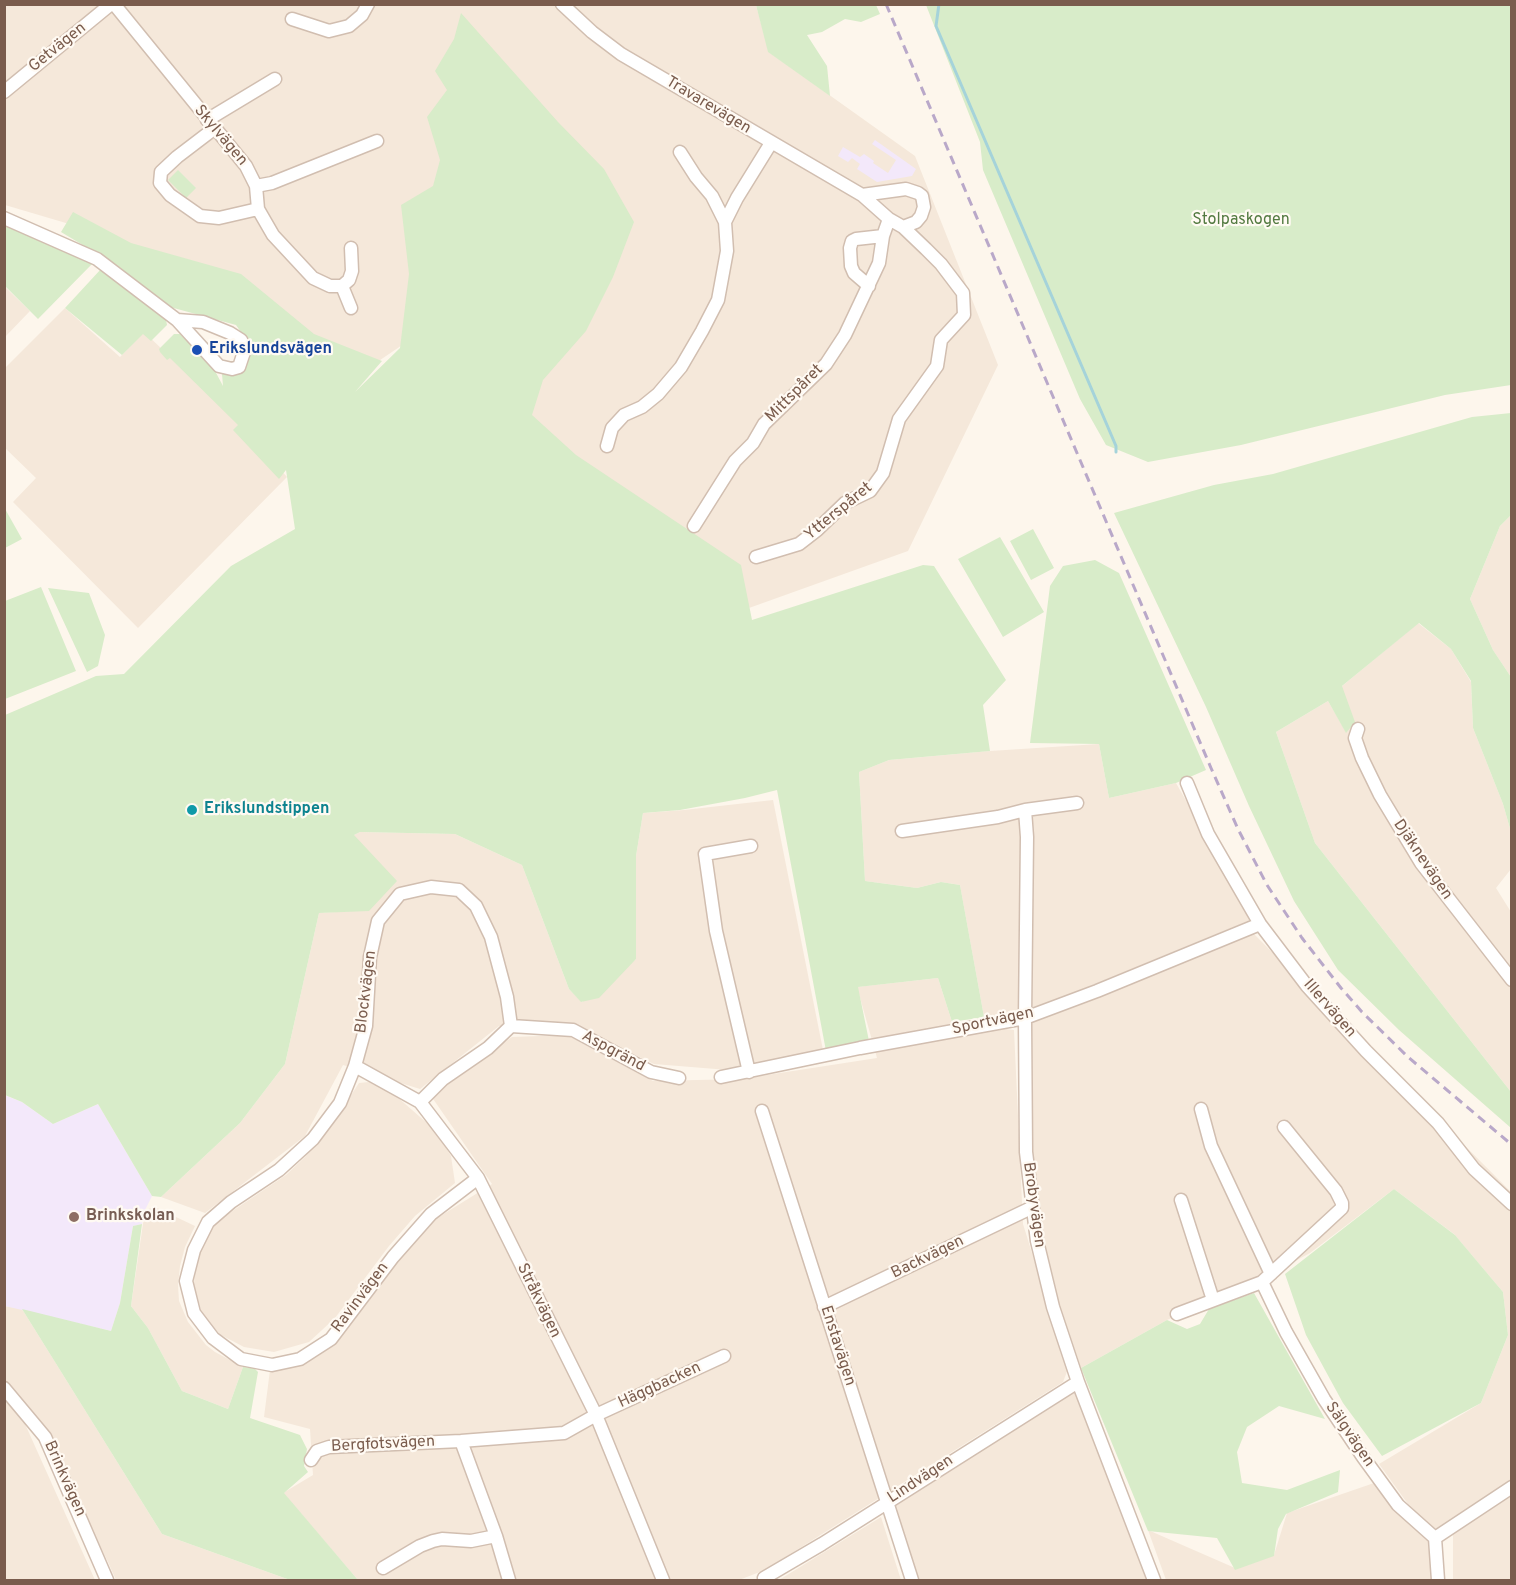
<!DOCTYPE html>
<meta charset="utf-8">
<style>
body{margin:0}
#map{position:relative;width:1516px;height:1585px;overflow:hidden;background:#fdf6ec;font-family:Overpass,sans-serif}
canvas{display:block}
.frame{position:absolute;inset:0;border:6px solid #7a5c4d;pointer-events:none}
</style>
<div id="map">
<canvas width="1516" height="1585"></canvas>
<div class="frame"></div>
</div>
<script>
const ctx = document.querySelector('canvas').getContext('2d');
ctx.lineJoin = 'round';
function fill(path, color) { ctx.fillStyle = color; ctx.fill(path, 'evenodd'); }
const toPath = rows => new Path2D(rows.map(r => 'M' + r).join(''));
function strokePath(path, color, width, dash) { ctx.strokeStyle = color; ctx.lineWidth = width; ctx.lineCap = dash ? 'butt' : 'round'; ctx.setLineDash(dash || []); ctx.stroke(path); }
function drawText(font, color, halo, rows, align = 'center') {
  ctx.font = font + ' Overpass,sans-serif'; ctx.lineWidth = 4.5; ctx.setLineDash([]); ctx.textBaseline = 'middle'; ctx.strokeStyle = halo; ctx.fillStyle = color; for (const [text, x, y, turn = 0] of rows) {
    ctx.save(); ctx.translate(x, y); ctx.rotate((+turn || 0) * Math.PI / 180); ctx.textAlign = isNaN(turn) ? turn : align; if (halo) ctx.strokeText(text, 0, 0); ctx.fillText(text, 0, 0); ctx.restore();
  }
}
fill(toPath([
 [4,5,756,5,769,52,915,156,998,365,908,551,749,608,411,339,364,371,103,234,5,205],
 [4,286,30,311,5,337,4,337],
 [65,308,120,357,144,332,240,423,287,477,138,628,13,502,36,478,5,448,4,369],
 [1511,515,1511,677,1493,650,1470,599,1500,526],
 [1418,623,1451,649,1471,682,1473,728,1503,804,1511,832,1511,869,1496,888,1511,912,1511,1092,1315,843,1276,732,1328,701,1346,732,1354,722,1341,687],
 [1099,744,1109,798,1176,783,1253,919,1044,1005,984,1017,960,885,941,882,917,888,865,881,859,772,889,760,990,751],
 [773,800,823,1050,728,1070,654,1064,571,1024,499,1026,420,1089,343,1065,305,1136,205,1213,161,1197,240,1123,285,1064,319,913,369,910,354,835,360,832,455,834,522,865,569,989,582,1002,636,959,636,856,643,813,684,810],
 [1251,931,1511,1192,1511,1580,1453,1580,1453,1531,1432,1528,1408,1504,1379,1464,1481,1403,1508,1335,1503,1292,1454,1234,1394,1189,1310,1253,1271,1274,1167,1320,1081,1368,1050,1277,1030,1152,1028,1022],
 [938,978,952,1022,1014,1030,1023,1224,1068,1369,1063,1382,765,1570,739,1580,358,1580,283,1493,313,1475,310,1429,264,1417,270,1370,317,1357,346,1318,434,1220,492,1184,429,1093,512,1037,567,1035,653,1081,741,1079,877,1058,857,987],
 [369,1082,396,1096,435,1130,451,1156,455,1183,415,1216,389,1246,335,1318,309,1342,274,1352,244,1347,221,1335,209,1323,201,1310,194,1285,195,1260,208,1234,219,1220,286,1175,305,1157,336,1118,359,1083],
 [155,1207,195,1226,185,1247,180,1266,178,1285,179,1301,188,1322,206,1345,215,1352,243,1367,228,1409,182,1391,148,1328,131,1306,145,1210],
 [5,1306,22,1309,162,1534,290,1580,116,1580,108,1562,33,1415,5,1389],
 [1075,1387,1151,1580,917,1580,894,1503],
 [4,1401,21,1415,95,1580,5,1580],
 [1374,1483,1428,1539,1433,1580,1166,1580,1148,1530,1235,1568,1274,1555,1287,1513],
 [881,1517,901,1580,779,1580]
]), '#f5e8da');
fill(toPath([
 [875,140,916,169,912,176,877,182,857,169,860,164,852,158,848,162,838,156,843,147,860,157,864,154,874,161,873,163,888,173,896,160,872,144],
 [4,1095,22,1102,53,1124,98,1104,152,1196,145,1210,142,1224,133,1226,120,1303,111,1331,5,1306]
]), '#f3e8fa');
fill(toPath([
 [756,5,876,5,880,14,861,22,845,19,822,32,807,35,827,66,830,96,768,52],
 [926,5,1511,5,1511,385,1445,395,1241,445,1148,462,1106,445,1080,399,983,170,980,142],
 [461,13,558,122,604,169,634,222,613,277,586,331,543,380,532,415,576,455,741,565,752,620,923,565,934,566,1006,680,983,705,990,751,889,760,859,772,865,881,917,888,941,882,960,885,984,1017,952,1022,938,978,858,987,869,1041,826,1051,777,790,745,798,680,810,643,813,636,856,636,959,599,998,581,1002,569,989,522,865,455,834,360,832,354,835,397,881,369,911,319,913,285,1064,240,1123,161,1197,152,1196,98,1104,53,1124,22,1102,5,1095,5,715,96,676,124,674,231,566,295,529,286,470,279,479,233,430,238,425,170,358,167,360,160,352,159,349,174,334,180,334,214,369,223,386,222,374,236,374,250,345,236,325,170,307,118,266,61,232,73,212,131,243,241,274,314,334,382,361,355,392,400,348,409,274,401,205,433,186,440,160,427,117,447,90,435,71,454,39],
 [178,170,196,188,186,198,168,180],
 [4,222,93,263,38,319,5,286],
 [101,269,166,320,167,325,151,341,143,334,122,355,65,308],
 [1511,413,1511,515,1500,526,1470,599,1493,650,1511,677,1511,832,1503,804,1473,728,1471,681,1451,649,1419,623,1342,686,1355,722,1346,733,1328,701,1276,732,1315,843,1511,1092,1511,1128,1399,1030,1338,970,1294,901,1249,806,1206,707,1114,513,1214,485,1273,474,1472,417],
 [4,507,22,539,5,548,4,548],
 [1033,529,1054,568,1031,580,1010,541],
 [1000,537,1044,612,1003,637,958,559],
 [1095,560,1119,573,1206,770,1176,783,1109,798,1099,744,1030,743,1050,586,1063,566],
 [41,587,76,671,5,699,5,601],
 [48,588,89,593,105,635,98,666,87,672],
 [1394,1189,1455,1235,1503,1292,1508,1335,1481,1403,1382,1456,1343,1403,1306,1335,1285,1274],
 [142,1224,131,1306,148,1328,182,1391,228,1409,243,1367,254,1368,258,1372,250,1418,300,1435,307,1449,304,1466,308,1472,284,1493,358,1580,290,1580,162,1534,22,1309,111,1331,120,1303,133,1226],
 [1254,1293,1325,1419,1279,1406,1247,1427,1237,1452,1242,1483,1287,1490,1340,1470,1338,1492,1286,1514,1278,1529,1274,1556,1235,1570,1217,1538,1148,1531,1081,1368,1167,1320,1187,1329,1200,1324,1209,1309]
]), '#d8ecc9');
strokePath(toPath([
 [939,4,936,26,1116,446,1116,452]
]), '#a5d3da', 3);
const minor = toPath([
 [114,4,246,166,256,186,258,209,273,235,313,278,330,286,342,286,349,280,352,271,351,248],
 [562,4,592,32,621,54,862,195,889,219,903,227,926,249,941,264,963,293,964,315,941,340,937,366,899,419,883,473,870,491,845,503,817,530,799,544,756,557],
 [292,19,329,31,349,26,362,15,368,4],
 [4,92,111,4],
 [207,120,275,79],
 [215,128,177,157,161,172,160,183,170,195,200,216,219,218,258,209],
 [680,152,696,177,712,196,725,222],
 [256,186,272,183,377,141],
 [862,195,906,189,918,193,922,196,924,207,921,216,916,222,903,227],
 [4,218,97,259,177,320,219,366,232,369,239,367,245,349,241,340,230,333,203,322,177,320],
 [342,286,351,308],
 [869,286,854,273,851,266,850,248,852,241,856,239,883,236],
 [607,446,612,428,624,415,642,407,658,394,681,367,702,331,718,300,727,251,725,222,737,198,771,143],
 [694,526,735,461,753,443,764,424,826,364,845,335,879,263,883,236,889,219],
 [1358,729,1355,738,1362,758,1380,795,1421,863,1512,980],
 [1187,783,1208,834,1260,924,1307,986,1366,1051,1438,1123,1474,1169,1512,1204],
 [1025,810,1077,803],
 [902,831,998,817,1025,810,1027,837,1025,1018,1026,1152,1037,1241,1053,1307,1078,1382,1154,1580],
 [511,1026,573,1030,651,1072,679,1078],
 [355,1066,420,1102,478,1178,596,1415,663,1580],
 [749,1072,716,931,705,854,751,846],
 [721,1077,860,1048,1025,1018,1097,991,1260,924],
 [420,1102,443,1079,488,1048,511,1026],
 [1201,1109,1211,1146,1271,1274],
 [762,1111,912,1580],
 [478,1178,431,1214,393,1257,331,1339,300,1359,272,1365,241,1359,213,1338,194,1313,186,1281,194,1250,208,1222,231,1202,279,1170,313,1139,340,1103,355,1066,366,1026,370,957,378,921,400,894,431,887,459,890,476,906,491,937,507,997,511,1026],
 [1181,1200,1213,1300],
 [1262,1282,1286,1332,1324,1399,1363,1457,1398,1505,1435,1538,1438,1580],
 [824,1307,1031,1208],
 [1177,1314,1262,1282,1342,1208,1342,1203,1336,1191,1284,1127],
 [4,1388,45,1437,107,1580],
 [461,1441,496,1536,509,1580],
 [311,1460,317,1451,329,1447,461,1441,564,1433,596,1415,724,1356],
 [1435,1538,1512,1487],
 [383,1568,420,1546,433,1541,442,1539,471,1541,496,1536],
 [764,1578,822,1544,1078,1382]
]);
strokePath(minor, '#d1beb0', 15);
strokePath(minor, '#fff', 12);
strokePath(toPath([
 [886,4,1211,768,1238,829,1267,885,1302,938,1341,988,1362,1012,1408,1057,1512,1145]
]), '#b9a8c9', 3, [9, 6]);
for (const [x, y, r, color] of [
 [197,350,6,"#1a4fb4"],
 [192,810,6,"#0f9aa8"],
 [74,1217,6,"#8d6e63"]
]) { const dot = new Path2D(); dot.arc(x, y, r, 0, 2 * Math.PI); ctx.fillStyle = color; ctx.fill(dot); strokePath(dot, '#fffaf3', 2); }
drawText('16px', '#7a5c4d', '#fffaf3', [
 ["Getvägen",58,48,-39],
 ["Travarevägen",708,106,31],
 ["Skylvägen",220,136,50],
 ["Mittspåret",795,394,-45],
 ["Ytterspåret",839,512,-39],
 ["Djäknevägen",1422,860,56],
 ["Blockvägen",367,992,-83],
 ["Illervägen",1329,1009,49],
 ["Sportvägen",993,1022,-12],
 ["Aspgränd",613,1052,28],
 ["Brobyvägen",1033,1205,82],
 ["Backvägen",928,1258,-26],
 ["Ravinvägen",361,1298,-53],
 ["Stråkvägen",538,1301,64],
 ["Enstavägen",837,1346,72],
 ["Häggbacken",660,1386,-25],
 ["Sälgvägen",1349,1435,56],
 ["Bergfotsvägen",383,1445,-3],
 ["Brinkvägen",64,1479,66],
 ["Lindvägen",921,1480,-33]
]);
drawText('16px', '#537a41', '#fffaf3', [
 ["Stolpaskogen",1241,221]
]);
drawText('bold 16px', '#164399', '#fffaf3', [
 ["Erikslundsvägen",209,350]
], 'left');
drawText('bold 16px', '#0d838f', '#fffaf3', [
 ["Erikslundstippen",204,810]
], 'left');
drawText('bold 16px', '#785e54', '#fffaf3', [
 ["Brinkskolan",86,1217]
], 'left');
</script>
